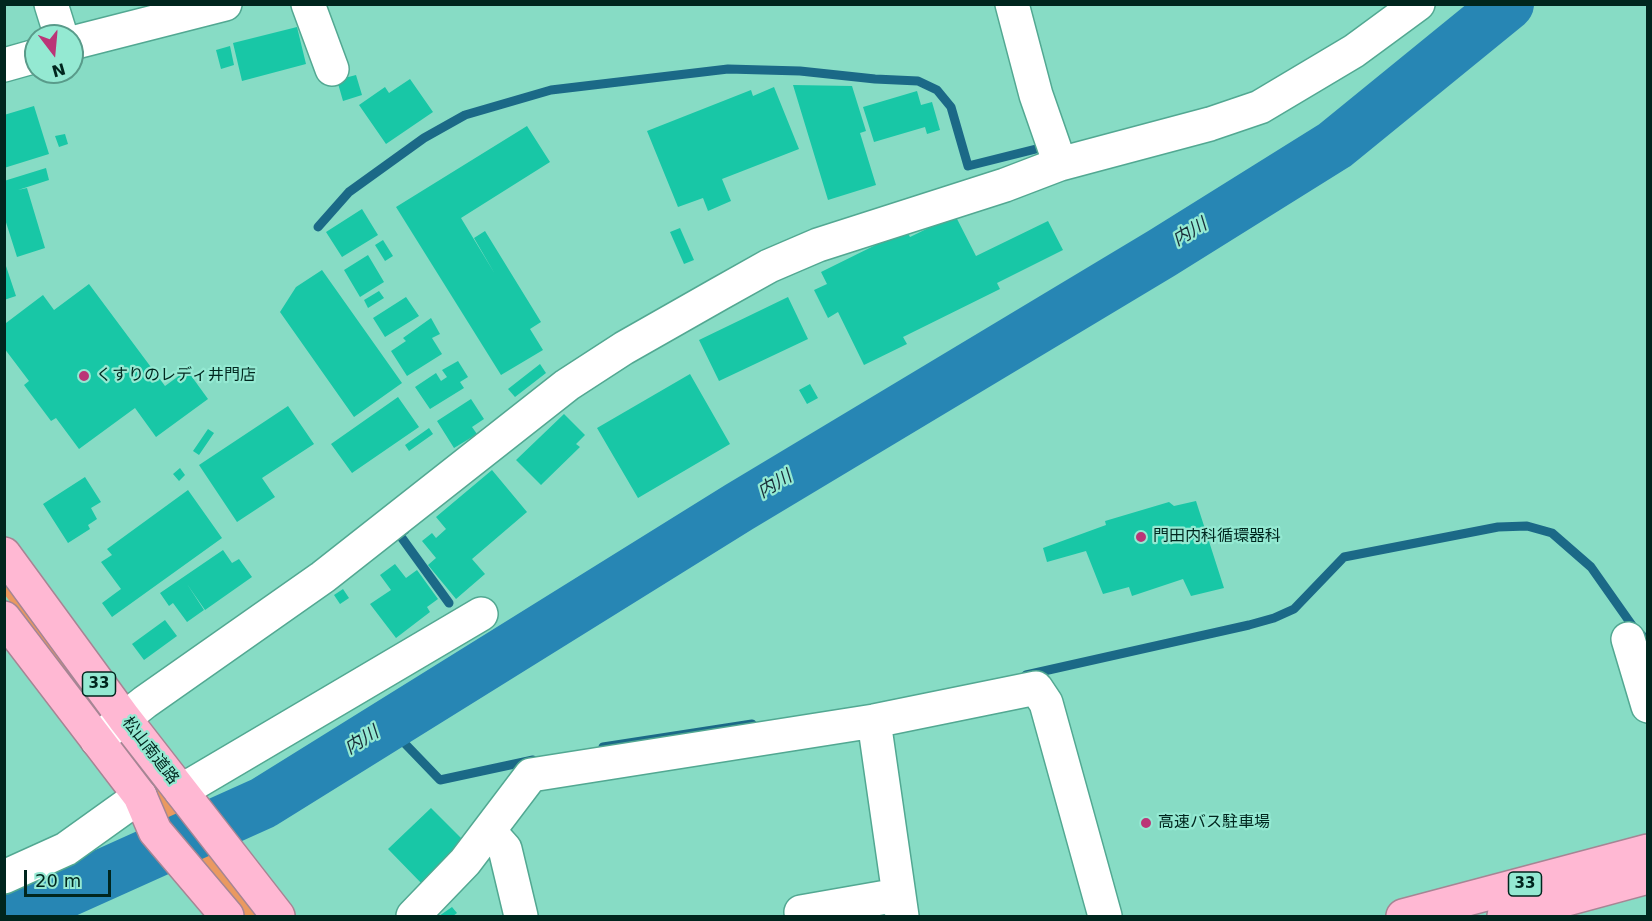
<!DOCTYPE html>
<meta charset="utf-8">
<style>
body{margin:0}
#map{position:relative;width:1652px;height:921px;overflow:hidden;background:#87dcc5;font-family:"DejaVu Sans",sans-serif}
canvas{display:block}
.frame{position:absolute;inset:0;border:6px solid #00261e;pointer-events:none}
.north{position:absolute;left:24px;top:24px;width:60px;height:60px;box-sizing:border-box;background:#94e9d2;border:2px solid #599b8a;border-radius:50%;rotate:164deg;font-size:16px;font-weight:700;line-height:24px;text-align:center;color:#00261e}
.north::after{content:'';display:block;margin:auto;width:21px;height:27px;background:#bb3577;clip-path:polygon(50% 0,100% 100%,50% 72%,0 100%)}
.scale{position:absolute;left:24px;top:870px;width:87px;height:27px;box-sizing:border-box;border:3px solid #00261e;border-top:0;padding-left:8px;font-size:18px;line-height:21px;white-space:nowrap;color:#00261e;-webkit-text-stroke:4px #94e9d2;paint-order:stroke}
</style>
<div id="map">
<canvas width="1652" height="921"></canvas>
<div class="frame"></div>
<div class="north">N</div>
<div class="scale">20 m</div>
</div>
<script>
const ctx = document.querySelector('canvas').getContext('2d');
ctx.lineJoin = 'round';
function fill(path, color) { ctx.fillStyle = color; ctx.fill(path, 'evenodd'); }
const toPath = rows => new Path2D(rows.map(r => 'M' + r).join(''));
function strokePath(path, color, width, dash) { ctx.strokeStyle = color; ctx.lineWidth = width; ctx.lineCap = dash ? 'butt' : 'round'; ctx.setLineDash(dash || []); ctx.stroke(path); }
function drawText(font, color, halo, rows, align = 'center') {
  ctx.font = font + ' "DejaVu Sans","Noto Sans JP",sans-serif'; ctx.lineWidth = 4.5; ctx.setLineDash([]); ctx.textBaseline = 'middle'; ctx.strokeStyle = halo; ctx.fillStyle = color; for (const [text, x, y, turn = 0] of rows) {
    ctx.save(); ctx.translate(x, y); ctx.rotate((+turn || 0) * Math.PI / 180); ctx.textAlign = isNaN(turn) ? turn : align; if (halo) ctx.strokeText(text, 0, 0); ctx.fillText(text, 0, 0); ctx.restore();
  }
}
fill(toPath([
 [4,578,104,713,98,720,5,595],
 [131,753,176,810,257,916,243,916,160,808,157,792,132,757]
]), '#ea9960');
strokePath(toPath([
 [318,227,349,192,424,138,465,115,551,90,728,69,800,71,875,79,918,81,937,90,951,107,968,166,1044,147],
 [405,530,399,534,449,603],
 [1026,675,1249,625,1274,618,1294,609,1344,557,1498,527,1527,526,1552,533,1591,567,1634,628,1648,641],
 [387,725,440,780,533,760],
 [603,747,752,724]
]), '#1b6987', 9);
strokePath(toPath([
 [12,916,263,803,739,507,1162,253,1335,145,1508,4]
]), '#2786b4', 52);
fill(toPath([
 [297,27,306,64,242,81,233,43],
 [230,46,234,65,221,69,216,50],
 [356,75,362,95,343,101,337,80],
 [410,79,433,112,386,144,359,105,385,87,389,93],
 [793,85,852,86,866,131,860,133,876,185,828,200],
 [774,87,799,149,722,179,731,201,708,211,703,198,678,207,647,131,751,90,753,96],
 [917,91,921,105,932,102,940,130,927,134,925,127,874,142,863,107],
 [34,106,49,154,4,168,4,115],
 [527,126,550,162,461,218,495,274,474,238,485,231,541,322,530,329,543,350,501,375,396,207],
 [65,134,68,144,59,147,55,136],
 [46,168,49,180,18,190,27,188,45,248,17,257,4,216,4,181],
 [362,209,378,235,342,257,326,232],
 [955,215,976,256,1048,221,1063,250,997,283,1000,289,903,337,907,344,864,365,838,312,828,318,814,290,827,284,821,272,906,230,910,237],
 [680,228,694,260,684,264,670,232],
 [383,240,393,256,385,261,375,245],
 [368,255,384,282,360,297,344,270],
 [4,260,16,296,4,300],
 [322,270,402,383,354,417,280,312,296,287],
 [89,284,165,386,187,370,208,399,156,437,135,408,79,449,56,418,51,421,24,385,29,381,4,348,4,321,6,323,43,295,54,310],
 [379,291,384,298,368,308,364,300],
 [406,297,419,316,385,337,373,318],
 [788,297,808,339,719,381,699,340],
 [431,318,440,334,432,338,442,354,407,376,391,351,406,341,403,338],
 [458,361,468,377,460,382,464,388,430,409,415,387,436,373,441,381,447,377,442,370],
 [540,364,546,373,515,397,508,389],
 [690,374,730,444,638,498,597,428],
 [810,384,818,398,807,404,799,390],
 [398,397,419,427,352,473,331,444],
 [471,399,484,419,472,427,477,434,454,448,437,421],
 [288,406,314,444,262,478,275,497,237,522,199,465],
 [564,414,585,435,576,444,580,447,541,485,516,460],
 [429,428,433,434,409,451,405,445],
 [208,429,214,433,199,455,193,451],
 [180,468,185,475,179,481,173,474],
 [492,470,527,512,472,559,485,574,456,599,428,565,436,558,422,541,432,533,436,538,446,529,436,517],
 [85,477,101,502,91,508,97,519,88,525,90,529,68,543,43,504],
 [188,490,222,538,112,617,102,603,121,589,101,562,112,555,107,549],
 [1196,501,1224,588,1191,596,1183,579,1132,596,1129,587,1103,594,1086,551,1047,562,1043,548,1106,525,1105,521,1169,502,1174,506],
 [223,550,232,563,239,559,252,577,205,610,187,584,204,610,187,622,173,603,169,606,160,593],
 [395,564,406,578,417,570,438,599,427,607,430,612,396,638,370,604,391,590,380,575],
 [343,589,349,598,340,604,334,595],
 [165,620,177,636,144,660,132,644],
 [431,808,462,839,458,843,463,848,424,886,388,849],
 [452,907,457,913,453,916,439,916]
]), '#18c7a6');
const minor = toPath([
 [51,4,61,36],
 [308,4,332,69],
 [1012,4,1036,95,1060,164],
 [72,43,225,4],
 [4,65,36,56],
 [1628,639,1648,706],
 [874,721,902,916],
 [97,740,145,702,323,577,567,385,624,348,719,294,769,266,818,245,1005,185,1060,164,1210,124,1260,107,1354,51,1418,4],
 [181,791,481,614],
 [489,831,505,849,521,916],
 [4,877,66,849,140,796],
 [801,912,898,895],
 [413,916,465,862,531,775,874,721,1036,688,1046,703,1105,916]
]);
const highway = toPath([
 [4,554,124,718,278,916],
 [4,618,140,796,155,831,227,916],
 [1403,916,1648,851],
 [1504,916,1648,877]
]);
strokePath(minor, '#52a892', 36);
strokePath(highway, '#a68594', 36);
strokePath(minor, '#fff', 33);
strokePath(highway, '#ffb8d3', 33);
for (const [x, y, r, color] of [
 [84,376,6,"#bb3577"],
 [1141,537,6,"#bb3577"],
 [1146,823,6,"#bb3577"]
]) { const dot = new Path2D(); dot.arc(x, y, r, 0, 2 * Math.PI); ctx.fillStyle = color; ctx.fill(dot); strokePath(dot, '#94e9d2', 2); }
for (const [x, y, w] of [
 [99,684,33],
 [1525,884,33]
]) { const box = new Path2D(); box.roundRect(x - w / 2, y - 12, w, 24, 4.5); ctx.fillStyle = '#94e9d2'; ctx.fill(box); strokePath(box, '#00261e', 1.5); }
drawText('bold 15px', '#00261e', null, [
 ["33",99,684],
 ["33",1525,884]
]);
drawText('16px', '#00261e', '#94e9d2', [
 ["くすりのレディ井門店",96,376],
 ["門田内科循環器科",1153,537],
 ["高速バス駐車場",1158,823]
], 'left');
drawText('16px', '#00261e', '#94e9d2', [
 ["松山南道路",150,751,52]
]);
drawText('italic 18px', '#182c37', '#94e9d2', [
 ["内川",1190,233,-31],
 ["内川",775,485,-31],
 ["内川",362,741,-32]
]);
</script>
